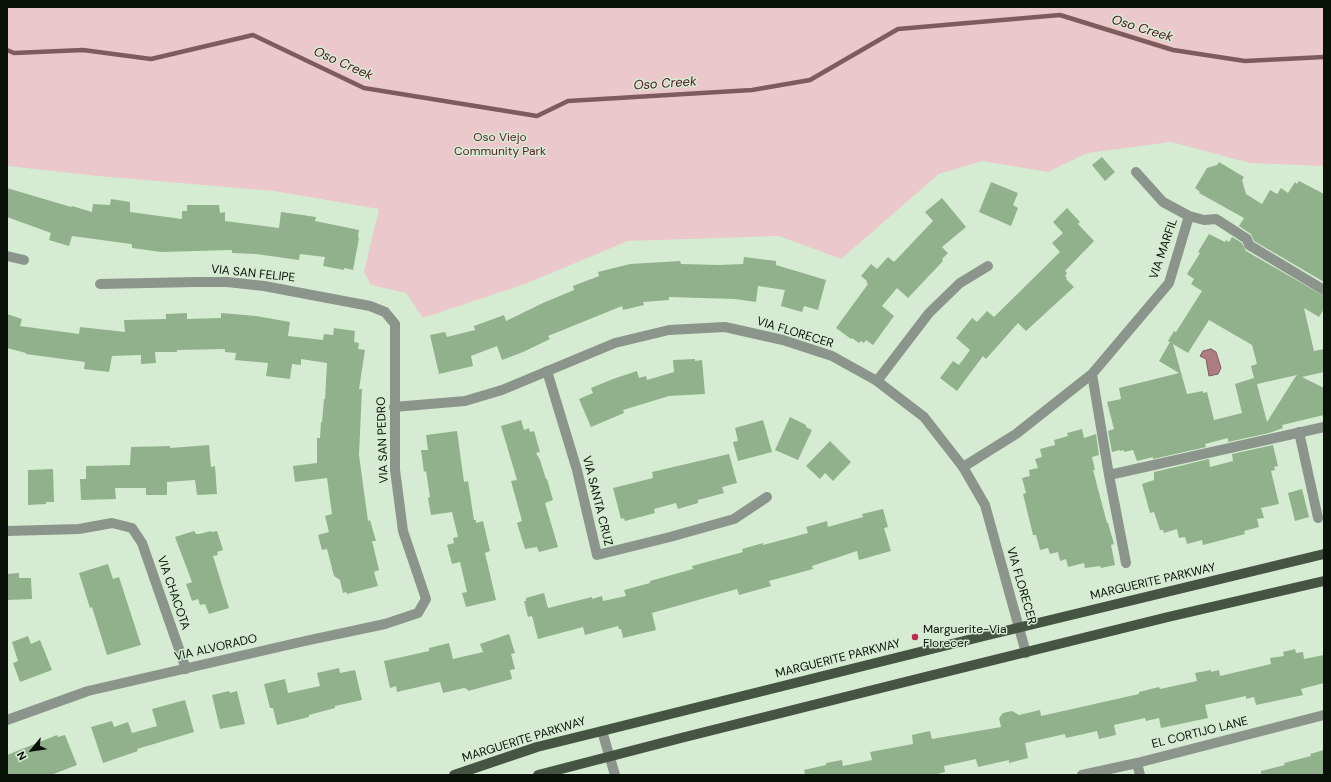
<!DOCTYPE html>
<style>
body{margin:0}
#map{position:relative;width:1331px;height:782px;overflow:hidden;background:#d6ecd2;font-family:"DM Sans",sans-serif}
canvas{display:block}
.frame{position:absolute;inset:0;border:8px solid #0a1109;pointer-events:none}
.north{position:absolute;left:12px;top:730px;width:40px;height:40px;-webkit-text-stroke:3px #d6ecd2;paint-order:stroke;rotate:241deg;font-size:11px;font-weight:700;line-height:16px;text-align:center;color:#0a1109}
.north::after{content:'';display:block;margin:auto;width:14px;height:18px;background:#0a1109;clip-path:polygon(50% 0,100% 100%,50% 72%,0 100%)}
</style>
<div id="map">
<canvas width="1331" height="782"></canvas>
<div class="frame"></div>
<div class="north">N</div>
</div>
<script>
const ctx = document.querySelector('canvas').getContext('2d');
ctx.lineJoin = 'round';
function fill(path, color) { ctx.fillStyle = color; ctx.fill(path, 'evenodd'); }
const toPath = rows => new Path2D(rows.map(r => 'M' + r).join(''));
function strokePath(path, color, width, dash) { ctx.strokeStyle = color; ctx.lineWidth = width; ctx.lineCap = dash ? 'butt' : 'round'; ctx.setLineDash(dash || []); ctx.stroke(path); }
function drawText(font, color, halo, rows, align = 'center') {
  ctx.font = font + ' "DM Sans",sans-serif'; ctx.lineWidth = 3; ctx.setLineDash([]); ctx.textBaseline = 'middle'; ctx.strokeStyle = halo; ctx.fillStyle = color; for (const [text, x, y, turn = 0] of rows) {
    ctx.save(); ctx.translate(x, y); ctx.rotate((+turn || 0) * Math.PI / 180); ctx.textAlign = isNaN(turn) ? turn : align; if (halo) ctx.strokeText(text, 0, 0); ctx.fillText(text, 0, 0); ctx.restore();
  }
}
fill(toPath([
 [7,7,1324,7,1324,166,1250,163,1171,142,1087,153,1048,172,982,161,939,174,841,259,779,236,628,241,525,284,423,318,406,293,371,285,364,272,379,209,274,191,98,176,7,166]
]), '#ebc8cb');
const water = toPath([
 [1211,349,1216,352,1221,368,1218,374,1209,376,1206,359,1200,356,1203,351,1211,349]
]);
fill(water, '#af7c82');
strokePath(water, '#7e5c5e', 1);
strokePath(toPath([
 [7,50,14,53,83,50,151,59,253,35,364,88,537,116,568,101,752,90,810,80,898,29,1060,15,1173,50,1245,61,1324,57]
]), '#7e5c5e', 4.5);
fill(toPath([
 [1102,157,1115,172,1105,181,1092,165],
 [1219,162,1244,177,1242,180,1246,194,1262,204,1270,190,1277,194,1281,188,1288,193,1295,182,1297,184,1299,181,1324,194,1324,282,1254,241,1251,234,1239,226,1244,218,1199,193,1200,192,1195,188,1207,168,1217,165],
 [991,182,1018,193,1013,205,1018,208,1011,226,979,212],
 [7,188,71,207,72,206,92,212,93,204,110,205,111,199,130,202,130,212,182,219,182,211,187,211,187,205,219,205,220,213,225,212,225,221,279,228,281,212,316,217,315,221,359,230,358,237,359,238,353,270,344,268,344,270,323,266,325,257,300,254,299,260,256,254,232,253,232,250,161,252,132,248,132,245,131,244,72,236,69,246,49,240,51,233,7,217],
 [942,198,966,227,942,247,948,253,942,259,943,261,908,298,897,288,882,306,894,316,873,345,866,340,864,343,861,341,859,343,852,338,851,339,836,328,868,284,866,282,867,281,861,276,871,264,877,269,888,257,894,262,933,221,925,212],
 [1067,208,1080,222,1078,224,1094,241,1065,271,1067,273,1065,276,1067,278,1066,279,1074,287,1026,331,1018,323,986,359,983,356,957,391,940,378,953,361,959,365,970,350,956,338,972,318,977,322,987,311,994,317,1060,252,1052,243,1063,233,1053,222],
 [1209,234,1225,242,1226,240,1229,242,1232,237,1242,243,1246,251,1324,296,1324,309,1319,317,1304,308,1314,351,1324,349,1324,372,1302,377,1324,388,1324,415,1282,425,1283,428,1269,433,1228,442,1228,438,1205,444,1206,447,1153,459,1153,457,1137,461,1133,450,1124,452,1124,450,1120,451,1120,450,1112,452,1108,431,1114,429,1107,402,1121,399,1119,388,1179,373,1159,361,1170,342,1168,341,1174,331,1176,332,1202,291,1191,284,1194,279,1187,274,1200,253,1198,252],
 [1209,320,1252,345,1257,364,1251,366,1254,378,1235,384,1242,413,1214,420,1207,392,1203,393,1203,391,1187,394,1173,344,1188,353],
 [1297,375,1294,379,1267,422,1257,384],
 [744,257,776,261,776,265,826,280,818,310,804,306,802,312,781,306,785,290,758,286,756,302,735,299,669,297,669,300,643,302,644,305,623,310,622,306,548,336,550,339,523,352,502,360,497,346,471,356,473,366,439,374,430,335,445,332,447,337,475,330,474,326,504,315,506,321,543,303,574,290,573,286,599,276,598,272,630,264,680,261,681,264,719,265,743,264],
 [187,313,187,319,221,318,221,313,256,316,290,322,288,336,323,340,324,334,333,335,334,328,355,331,354,342,359,343,358,349,365,350,359,389,362,389,359,455,368,521,370,520,376,541,372,541,379,570,374,572,378,586,347,594,346,592,343,593,340,580,334,576,327,549,322,550,318,535,329,532,325,516,332,514,327,478,295,482,293,466,317,463,317,438,320,438,321,422,322,422,324,399,325,399,327,363,301,359,301,365,292,364,290,379,266,376,268,363,235,360,236,353,225,352,225,349,177,350,177,352,155,352,156,363,141,364,141,355,112,356,109,372,84,369,85,362,26,354,26,353,7,348,7,314,22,319,20,326,79,334,80,327,125,332,124,320,166,319,166,314],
 [695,359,695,361,702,360,705,394,669,396,623,410,624,413,591,427,579,399,593,393,591,388,613,379,637,371,639,378,646,376,647,380,674,372,673,360],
 [790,417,806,425,806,427,812,430,798,460,775,450],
 [521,420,524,430,529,428,530,432,534,431,540,452,536,453,540,460,546,479,547,479,553,500,545,503,558,547,539,552,537,547,525,549,517,523,522,521,511,481,517,480,501,426],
 [763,420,772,452,738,461,733,442,738,441,735,428],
 [1082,429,1084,438,1096,434,1099,455,1092,457,1095,470,1093,470,1107,523,1108,523,1114,544,1111,545,1115,565,1101,568,1100,566,1085,568,1084,563,1068,567,1066,559,1060,561,1058,552,1050,554,1048,548,1040,550,1036,535,1033,535,1023,494,1026,493,1022,478,1030,476,1029,470,1038,468,1035,459,1042,457,1040,449,1055,445,1054,440,1068,436,1067,433],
 [457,431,464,482,468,481,474,520,476,520,476,523,483,521,490,551,485,553,496,600,466,607,462,593,467,592,460,562,452,564,447,545,454,543,453,538,458,537,452,512,431,515,428,498,430,497,426,471,424,472,421,450,428,450,426,435],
 [830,441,851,462,833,481,825,473,820,479,806,466],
 [209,445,211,467,215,466,217,494,197,495,195,480,167,482,167,495,146,495,146,488,115,488,116,499,81,500,80,479,86,479,86,466,130,465,131,447,170,446,170,448],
 [1273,445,1278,466,1274,467,1275,470,1271,471,1279,504,1261,508,1264,518,1257,519,1259,527,1244,531,1245,534,1203,545,1202,540,1187,544,1185,537,1179,538,1177,529,1164,533,1163,530,1160,530,1154,512,1150,513,1142,484,1154,480,1154,472,1209,459,1210,467,1233,461,1232,454],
 [729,454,737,483,722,487,724,493,698,500,698,503,678,509,676,503,654,509,655,513,625,521,624,518,621,519,613,488,653,478,652,472],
 [53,469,54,502,46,502,46,504,28,505,28,470],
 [1302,489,1309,517,1295,521,1288,493],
 [883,509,888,527,884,528,891,551,859,560,857,551,812,566,813,569,769,581,771,586,739,595,737,589,652,613,656,630,623,638,621,629,619,629,618,626,585,635,583,627,538,639,532,616,528,617,524,601,526,601,526,598,544,593,548,608,592,597,592,599,602,596,603,601,626,596,624,590,650,583,650,581,693,569,692,566,743,552,742,549,763,543,763,545,808,533,806,527,827,521,828,527,863,517,862,514],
 [194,531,196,534,199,534,211,531,211,532,217,531,223,550,217,552,218,555,213,556,229,608,209,614,205,604,200,605,198,599,192,601,186,584,192,582,175,537],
 [108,564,113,579,119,577,141,645,107,655,92,607,90,608,79,573],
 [19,573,19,578,31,578,32,599,7,600,7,574],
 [509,634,515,653,511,654,515,669,510,670,512,679,468,691,467,689,464,688,443,693,440,682,397,692,396,686,390,688,384,661,429,651,429,648,449,643,453,659,483,652,480,644],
 [28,636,31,644,40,640,52,670,20,682,13,663,18,661,12,642],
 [1295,649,1296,653,1303,652,1304,659,1324,655,1324,683,1301,689,1303,695,1256,705,1254,697,1246,699,1246,696,1205,705,1208,718,1161,728,1159,718,1146,721,1145,718,1114,725,1116,735,1099,739,1097,731,1066,738,1065,734,1025,743,1028,758,1009,763,1009,760,978,767,976,759,944,766,945,772,933,775,805,775,804,770,826,765,826,763,842,760,843,766,872,760,870,752,913,744,912,735,930,731,932,739,1001,727,999,718,1003,713,1012,711,1019,715,1040,710,1041,716,1139,694,1139,692,1159,687,1160,689,1197,681,1195,673,1211,670,1211,672,1219,670,1220,676,1271,664,1270,658,1284,656,1283,652],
 [339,668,340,673,355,670,362,700,335,706,335,708,309,715,309,717,277,725,273,708,270,708,264,684,285,679,288,693,320,686,317,673],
 [229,691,230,693,237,691,245,724,220,729,212,695],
 [185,700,194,732,137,749,138,751,103,763,91,727,112,721,114,727,128,722,132,733,157,726,152,709],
 [57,735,58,737,65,735,77,765,51,775,7,775,7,755],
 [1324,750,1324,775,1261,775,1261,771,1285,765,1284,763,1311,756,1310,754]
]), '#90b18b');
strokePath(toPath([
 [1136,172,1163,202,1189,216],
 [7,256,24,260],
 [547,371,577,470,597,555,670,537,734,519,767,497],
 [1092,374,1109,475,1126,563],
 [877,381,929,313,960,283,988,266],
 [1299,432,1318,518],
 [963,467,1016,434,1092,374,1169,283,1189,216,1204,220,1216,219,1247,239,1249,245,1324,290],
 [1109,475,1324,427],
 [7,531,79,529,112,523,132,528,142,543,186,669],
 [7,720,88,691,305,641,385,624,418,613,426,599,403,531,395,470,395,324,385,312,370,306,264,286,227,282,196,282,100,284],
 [602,731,615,775],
 [1137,763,1140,775],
 [1082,775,1137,763,1324,715]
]), '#8c958b', 10);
strokePath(toPath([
 [394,407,465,401,502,390,615,343,669,330,725,327,783,340,832,356,877,381,924,417,963,467,985,505,1026,653]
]), '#8c958b', 10);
strokePath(toPath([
 [454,775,537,747,602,731,984,636,1324,554],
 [538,775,681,738,921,678,1168,617,1324,581]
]), '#465543', 10);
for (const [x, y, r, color] of [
 [915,637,4,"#bc2c51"]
]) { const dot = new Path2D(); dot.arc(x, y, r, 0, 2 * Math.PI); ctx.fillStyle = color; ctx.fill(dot); strokePath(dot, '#d6ecd2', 1.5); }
drawText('12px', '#5b1a28', '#d6ecd2', [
 ["Oso Viejo",500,138],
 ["Community Park",500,152]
]);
drawText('12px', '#0a1109', '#d6ecd2', [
 ["VIA MARFIL",1164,249,-71],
 ["VIA SAN FELIPE",253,274,6],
 ["VIA FLORECER",795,333,17],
 ["VIA SAN PEDRO",383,440,-92],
 ["VIA SANTA CRUZ",597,501,76],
 ["MARGUERITE PARKWAY",1153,582,-13],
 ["VIA FLORECER",1021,586,74],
 ["VIA CHACOTA",173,593,71],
 ["VIA ALVORADO",216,648,-13],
 ["MARGUERITE PARKWAY",838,659,-14],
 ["EL CORTIJO LANE",1200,733,-14],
 ["MARGUERITE PARKWAY",524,740,-17]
]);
drawText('12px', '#0a1109', '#d6ecd2', [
 ["Marguerite-Via",923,630],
 ["Florecer",923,644]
], 'left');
drawText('italic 13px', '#511120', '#d6ecd2', [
 ["Oso Creek",1142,29,17],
 ["Oso Creek",343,64,24],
 ["Oso Creek",665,84,-4]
]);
</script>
